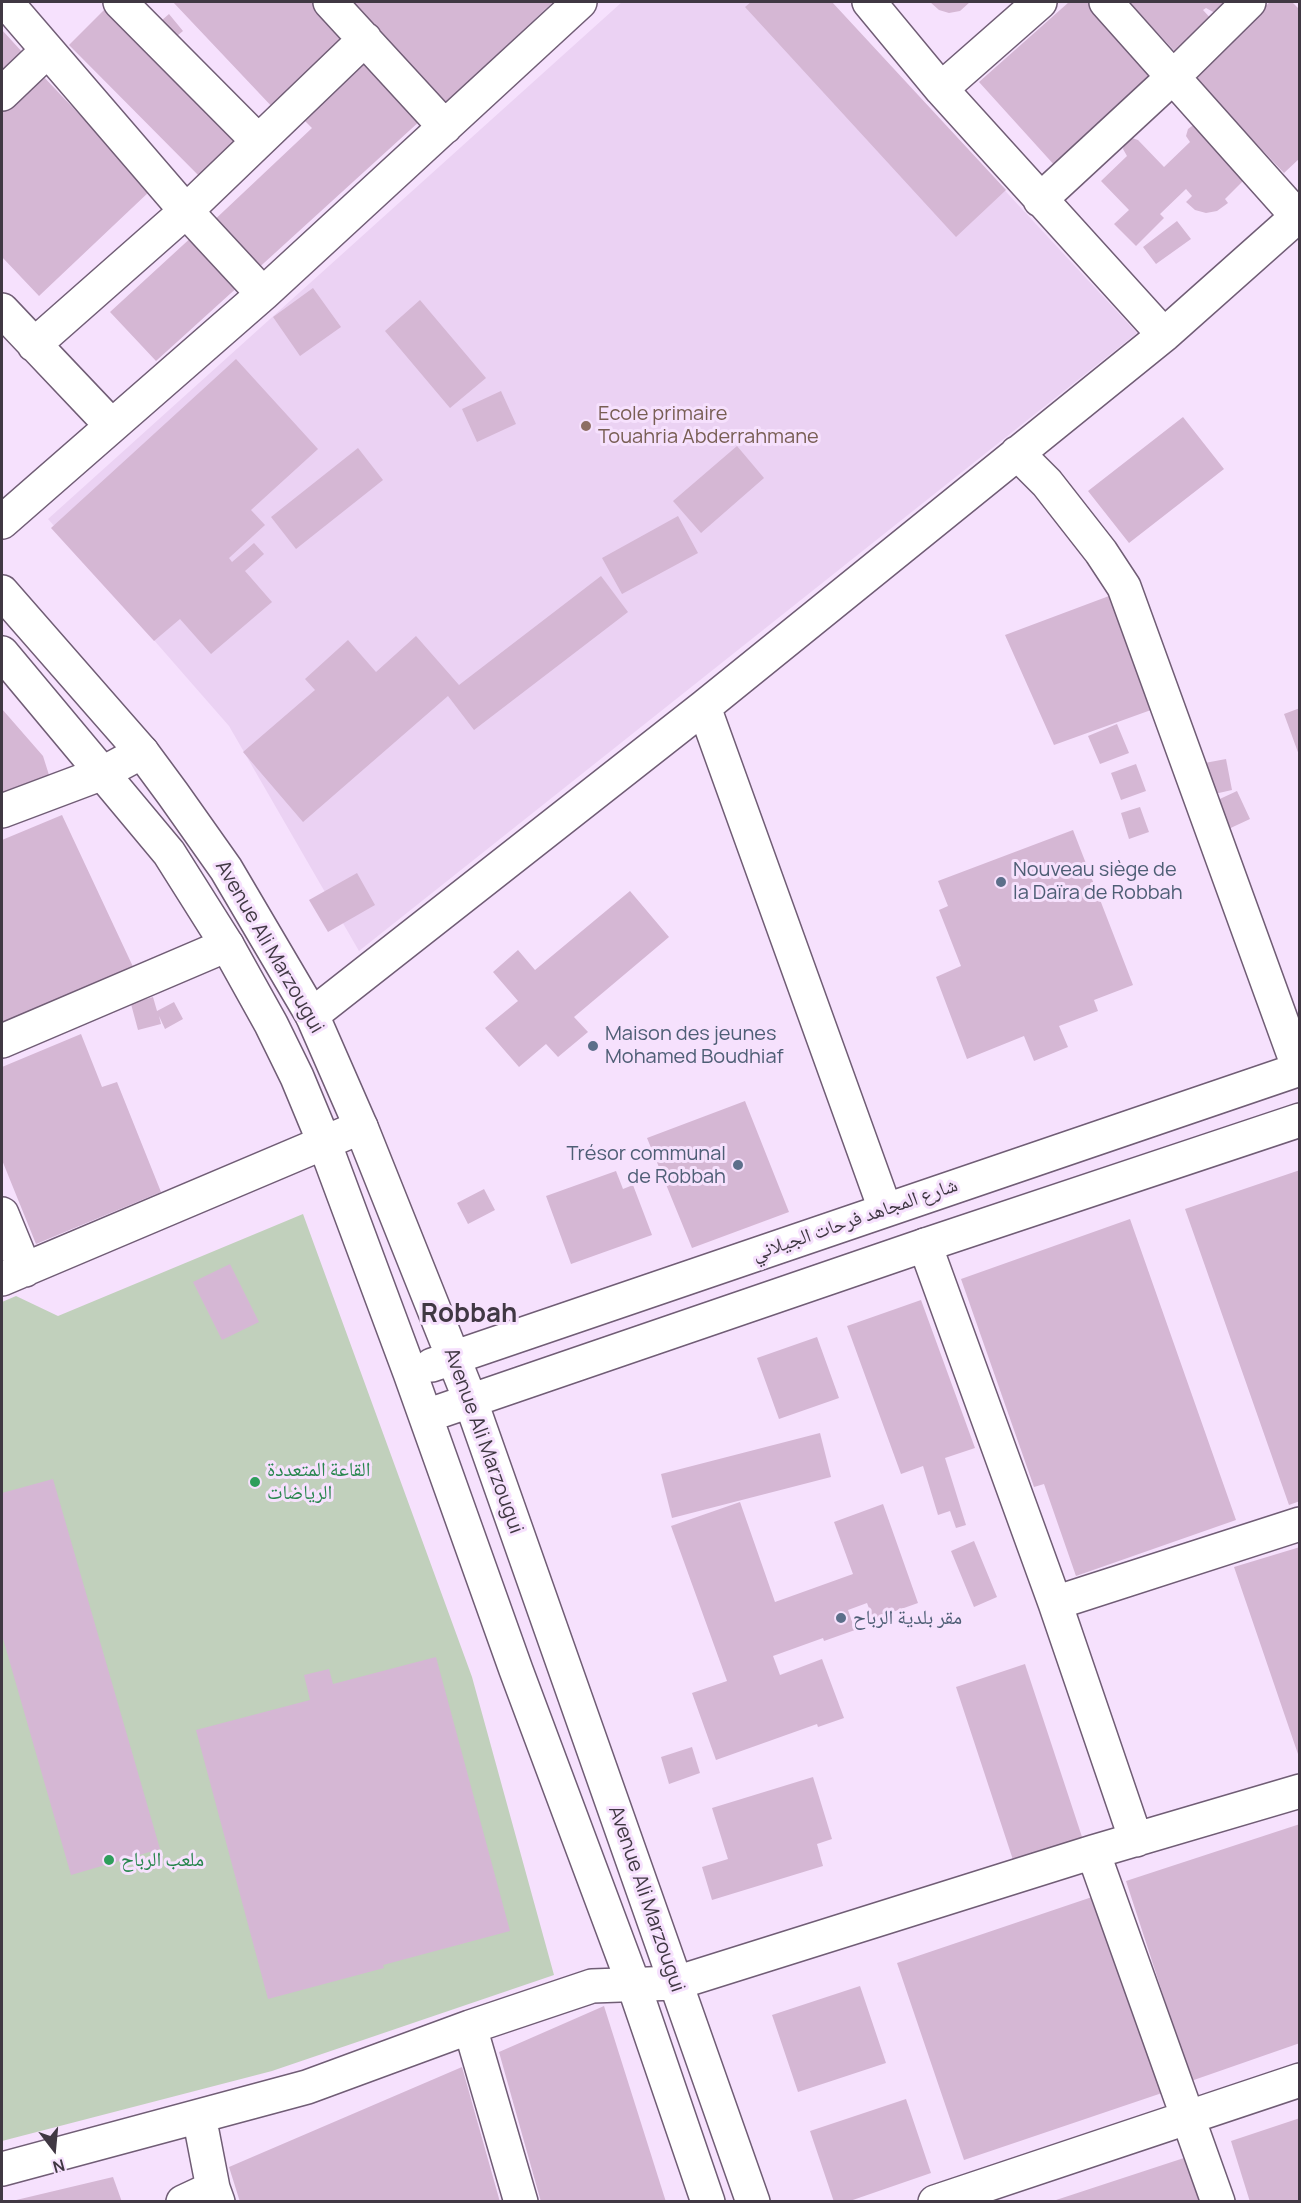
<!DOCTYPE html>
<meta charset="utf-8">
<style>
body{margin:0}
#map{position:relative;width:1301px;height:2203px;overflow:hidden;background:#f6e1fd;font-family:Manrope,sans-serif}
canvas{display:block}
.frame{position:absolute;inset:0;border:3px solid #403843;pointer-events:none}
.north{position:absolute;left:24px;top:2119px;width:60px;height:60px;-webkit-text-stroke:4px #f6e1fd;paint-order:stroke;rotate:164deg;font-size:16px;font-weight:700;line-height:24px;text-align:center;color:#403843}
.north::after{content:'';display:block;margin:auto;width:21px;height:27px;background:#403843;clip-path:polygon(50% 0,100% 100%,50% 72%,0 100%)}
</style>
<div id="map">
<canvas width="1301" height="2203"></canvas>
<div class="frame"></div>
<div class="north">N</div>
</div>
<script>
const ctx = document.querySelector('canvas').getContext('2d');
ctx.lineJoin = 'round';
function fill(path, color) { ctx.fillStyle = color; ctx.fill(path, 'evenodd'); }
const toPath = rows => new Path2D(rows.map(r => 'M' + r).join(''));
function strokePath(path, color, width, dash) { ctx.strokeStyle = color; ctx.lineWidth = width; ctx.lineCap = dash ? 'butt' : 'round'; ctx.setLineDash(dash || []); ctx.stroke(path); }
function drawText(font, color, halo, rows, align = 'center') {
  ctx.font = font + ' Manrope,"Noto Naskh Arabic",sans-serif'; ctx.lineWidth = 6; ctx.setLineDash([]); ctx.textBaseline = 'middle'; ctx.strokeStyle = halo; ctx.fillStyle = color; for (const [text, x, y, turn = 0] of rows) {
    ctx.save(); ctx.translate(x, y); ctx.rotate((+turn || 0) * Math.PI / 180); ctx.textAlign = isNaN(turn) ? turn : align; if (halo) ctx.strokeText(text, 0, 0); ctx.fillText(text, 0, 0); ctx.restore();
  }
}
fill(toPath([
 [622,2,830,2,1137,333,359,951,229,726,48,519]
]), '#ebd2f3');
fill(toPath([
 [303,1214,472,1677,554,1975,272,2071,2,2141,2,1302,16,1296,58,1316]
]), '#c1d0bc');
fill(toPath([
 [173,2,312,2,350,42,276,111],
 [342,2,553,2,441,107],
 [751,2,832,2,1006,190,956,237,745,7],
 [930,2,970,2,960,11,949,13,939,10],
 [1069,2,1093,2,1159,74,1056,167,979,82],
 [1129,2,1227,2,1215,13,1206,8,1203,10,1214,22,1180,57],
 [1270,2,1292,2,1300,10,1300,158,1284,173,1192,76],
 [106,8,233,135,236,143,202,179,69,45],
 [169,14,183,31,160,50,146,34],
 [2,30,24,54,2,75],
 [363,58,421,120,253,273,208,226,312,128,301,117],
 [41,74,151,190,39,296,2,257,2,111],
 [1197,125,1249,175,1225,199,1228,203,1217,211,1206,213,1195,210,1186,202,1192,196,1186,189,1160,214,1164,218,1136,246,1114,224,1129,210,1101,181,1127,156,1123,149,1125,142,1132,138,1138,140,1164,167,1190,142,1186,136,1188,129,1192,126],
 [1177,221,1191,239,1156,264,1143,247],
 [195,234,241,284,156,361,110,312],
 [313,288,341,327,300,356,273,317],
 [420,300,486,378,450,408,385,331],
 [236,359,318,449,251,510,265,525,229,558,232,562,254,543,264,554,245,571,272,602,211,654,180,619,154,641,51,528],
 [501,391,516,424,477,442,462,409],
 [1183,417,1224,469,1129,543,1088,491],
 [737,446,764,478,701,533,673,501],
 [358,448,383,480,296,549,271,517],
 [678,516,698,553,622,594,602,558],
 [601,576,628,612,474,730,448,696,303,822,243,752,315,690,305,679,348,640,376,672,416,636,459,685],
 [1109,596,1151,710,1054,745,1005,635],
 [1300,708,1300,755,1299,755,1284,714],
 [2,709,43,756,49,775,2,794],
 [1117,724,1129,753,1100,764,1088,736],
 [1226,759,1232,790,1201,797,1194,765],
 [1136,764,1146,791,1121,800,1111,773],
 [1237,791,1250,819,1222,832,1209,804],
 [1140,807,1149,832,1129,839,1121,813],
 [62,815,135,971,2,1026,2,840],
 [1073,830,1133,985,1094,1000,1098,1011,1059,1026,1068,1047,1034,1061,1024,1036,967,1059,936,977,961,966,939,910,948,906,938,881],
 [357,873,375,905,328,932,309,900],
 [630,891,669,937,574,1017,588,1032,558,1057,546,1044,519,1067,485,1028,518,1001,493,972,518,950,535,970],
 [153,997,157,1011,174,1002,183,1019,165,1029,159,1016,161,1024,138,1030,131,1004],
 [81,1034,102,1087,117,1082,161,1192,36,1244,2,1160,2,1067],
 [745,1101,789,1212,692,1248,647,1138],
 [1300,1170,1300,1501,1289,1505,1185,1209],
 [616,1171,623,1189,633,1185,652,1235,571,1264,546,1196],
 [484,1189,495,1210,468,1224,457,1203],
 [1130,1219,1236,1520,1076,1576,1044,1484,1034,1487,961,1279],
 [230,1264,259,1322,222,1340,193,1282],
 [921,1300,975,1448,945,1458,966,1525,956,1528,950,1511,938,1515,923,1466,901,1474,847,1326],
 [817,1337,839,1398,779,1419,757,1358],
 [820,1433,831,1477,672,1518,661,1474],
 [53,1479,160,1849,71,1875,2,1635,2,1493],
 [740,1502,775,1602,853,1574,834,1522,883,1504,918,1603,873,1619,867,1603,848,1610,855,1630,824,1641,823,1638,773,1656,780,1675,822,1659,844,1718,818,1727,817,1724,716,1760,692,1693,727,1681,671,1526],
 [974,1541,997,1597,974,1607,951,1551],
 [1300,1547,1300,1757,1299,1757,1234,1567],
 [436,1657,510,1931,383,1965,384,1968,268,1999,196,1730,310,1700,304,1675,329,1669,333,1684],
 [1025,1664,1084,1843,1015,1866,956,1687],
 [692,1747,700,1773,669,1784,661,1757],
 [813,1777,832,1839,817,1844,823,1866,712,1900,702,1867,728,1859,712,1808],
 [1300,1824,1300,2043,1191,2081,1126,1881],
 [1095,1896,1162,2093,964,2160,897,1963],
 [860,1986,886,2063,798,2092,772,2015],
 [604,2006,666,2202,541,2202,499,2052],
 [462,2067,500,2202,240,2202,229,2167],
 [906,2099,931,2173,847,2202,834,2202,810,2131],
 [1300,2118,1300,2202,1250,2202,1231,2141],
 [1187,2157,1201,2202,1053,2202,1053,2201],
 [113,2177,122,2202,12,2202,12,2201]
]), '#d5b7d4');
const street = toPath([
 [6,2,186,211,263,294],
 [120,2,258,141],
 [330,2,445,127],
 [869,2,941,89,1164,335],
 [1106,2,1297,216],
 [941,89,1040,2],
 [2,94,47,51],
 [1040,200,1174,76,1249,2],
 [2,310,111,425],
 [34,345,186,211,365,39],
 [1017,453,1047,483,1101,552,1124,587,1299,1069],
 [2,522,263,294,580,2],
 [704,707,885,1209],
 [2,811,103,773,142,752],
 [312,1015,704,707,1164,335,1300,214],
 [2,1041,227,945],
 [2,1214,25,1270],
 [925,1245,1055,1603,1136,1840],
 [2,1279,361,1127],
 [1055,1603,1300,1524],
 [1093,1852,1218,2202],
 [470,2027,521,2202],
 [199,2116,213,2188,218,2202],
 [2,2169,307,2087,470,2027,592,1986,676,1983,1093,1852,1300,1791],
 [183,2202,213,2188],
 [935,2202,1300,2080]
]);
const secondary = toPath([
 [2,592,142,752,173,794,226,869,312,1015,361,1127,471,1402,753,2202],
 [2,653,169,853,227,945,271,1024,297,1077,324,1142,410,1373,516,1670,633,1983,708,2202],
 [432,1365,1300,1069],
 [426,1416,925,1245,1300,1120]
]);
strokePath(street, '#705d75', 36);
strokePath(secondary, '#705d75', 36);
strokePath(street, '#fff', 33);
strokePath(secondary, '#fff', 33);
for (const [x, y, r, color] of [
 [586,426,6,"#8d6e63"],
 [1001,882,6,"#5c6f8a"],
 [593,1046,6,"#5c6f8a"],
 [738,1165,6,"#5c6f8a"],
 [255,1482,6,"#2e9e5b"],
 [841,1618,6,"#5c6f8a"],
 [109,1860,6,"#2e9e5b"]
]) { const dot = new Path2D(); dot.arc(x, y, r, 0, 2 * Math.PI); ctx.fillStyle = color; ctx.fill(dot); strokePath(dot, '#f6e1fd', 2); }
drawText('20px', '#785e54', '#f6e1fd', [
 ["Ecole primaire",598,414],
 ["Touahria Abderrahmane",598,437]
], 'left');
drawText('20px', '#4e5e75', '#f6e1fd', [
 ["Nouveau siège de",1013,870],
 ["la Daïra de Robbah",1013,893],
 ["Maison des jeunes",605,1034],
 ["Mohamed Boudhiaf",605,1057],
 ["Trésor communal",726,1154,"right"],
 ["de Robbah",726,1177,"right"],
 ["مقر بلدية الرباح",853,1618]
], 'left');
drawText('20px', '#403843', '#f6e1fd', [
 ["Avenue Ali Marzougui",269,947,60],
 ["شارع المجاهد فرحات الجيلاني",855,1220,-19],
 ["Avenue Ali Marzougui",483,1441,70],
 ["Avenue Ali Marzougui",646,1899,71]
]);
drawText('20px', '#27864d', '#f6e1fd', [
 ["القاعة المتعددة",267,1470],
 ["الرياضات",267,1493],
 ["ملعب الرباح",121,1860]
], 'left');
drawText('bold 26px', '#403843', '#f6e1fd', [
 ["Robbah",469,1315]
]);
</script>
